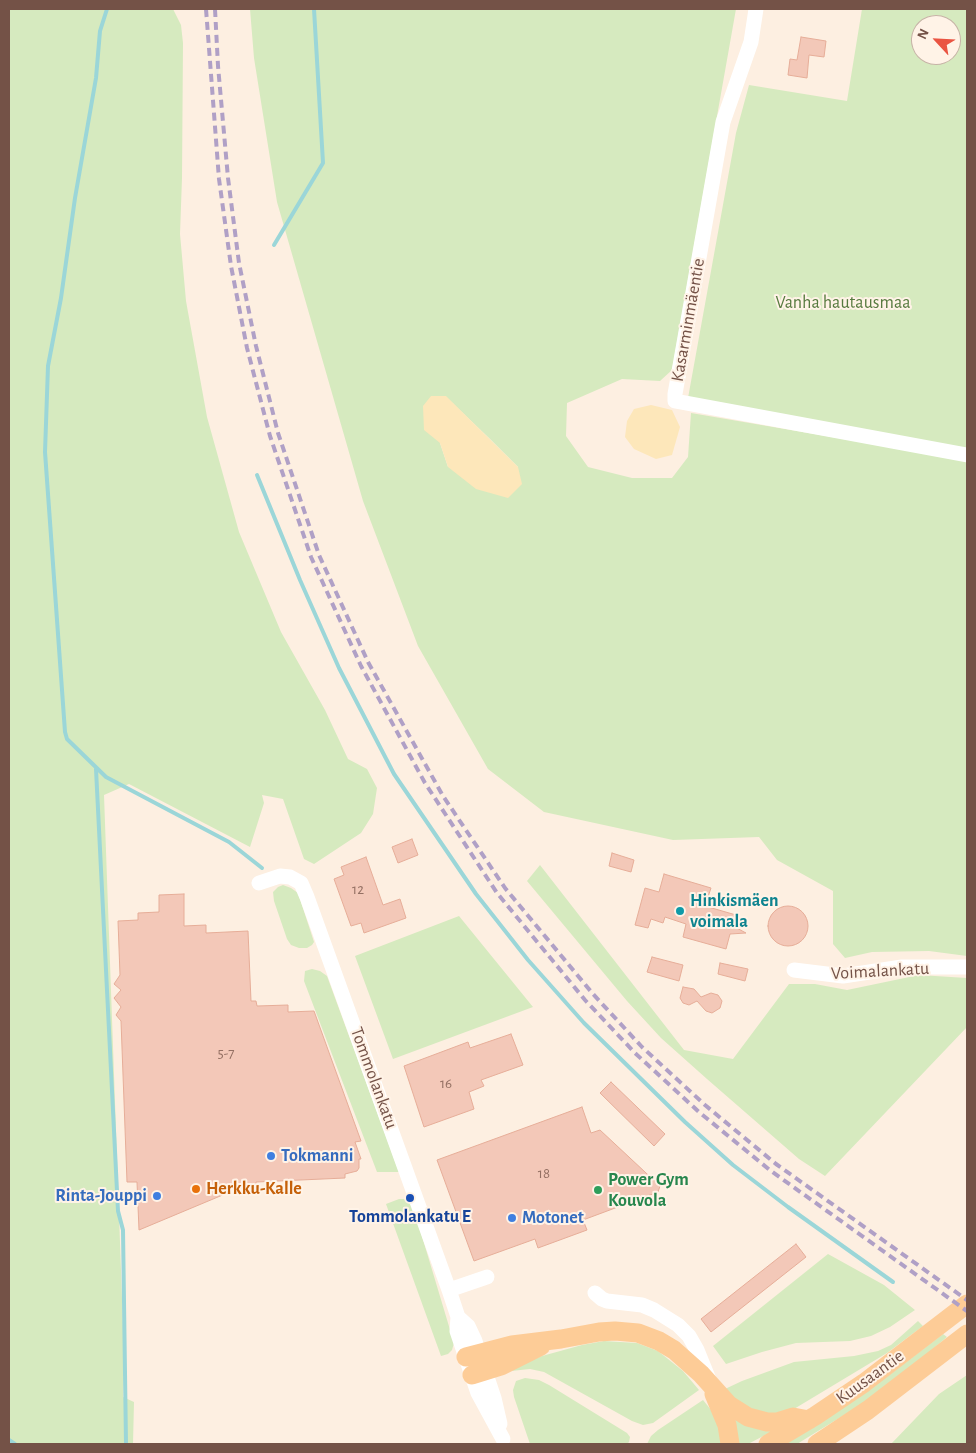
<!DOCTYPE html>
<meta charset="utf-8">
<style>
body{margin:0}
#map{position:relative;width:976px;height:1453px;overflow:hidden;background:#fdefe1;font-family:"Alegreya Sans",sans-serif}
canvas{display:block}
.frame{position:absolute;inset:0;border:10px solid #745247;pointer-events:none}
.north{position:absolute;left:911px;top:15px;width:50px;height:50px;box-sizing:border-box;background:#fff3e7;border:1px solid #c7b3a7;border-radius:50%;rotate:295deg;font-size:14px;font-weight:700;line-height:20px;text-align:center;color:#745247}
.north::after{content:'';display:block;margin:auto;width:18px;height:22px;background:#ea5442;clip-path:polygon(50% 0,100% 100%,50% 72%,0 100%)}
</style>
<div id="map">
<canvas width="976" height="1453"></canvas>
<div class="frame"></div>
<div class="north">N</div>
</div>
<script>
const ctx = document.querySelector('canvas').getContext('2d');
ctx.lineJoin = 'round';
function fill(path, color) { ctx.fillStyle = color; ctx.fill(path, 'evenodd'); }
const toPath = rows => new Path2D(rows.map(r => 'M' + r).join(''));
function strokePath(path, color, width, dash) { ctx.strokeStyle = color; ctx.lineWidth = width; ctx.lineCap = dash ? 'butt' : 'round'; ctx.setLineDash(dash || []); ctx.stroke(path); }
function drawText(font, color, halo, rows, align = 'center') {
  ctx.font = font + ' "Alegreya Sans",sans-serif'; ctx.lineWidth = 4; ctx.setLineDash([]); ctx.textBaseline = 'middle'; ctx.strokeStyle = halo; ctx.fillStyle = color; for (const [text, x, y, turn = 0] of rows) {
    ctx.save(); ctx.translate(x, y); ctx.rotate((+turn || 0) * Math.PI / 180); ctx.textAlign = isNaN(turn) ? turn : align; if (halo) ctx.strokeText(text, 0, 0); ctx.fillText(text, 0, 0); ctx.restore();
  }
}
fill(toPath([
 [9,9,173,9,181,25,183,43,182,178,180,234,186,301,207,417,239,532,281,632,325,710,348,759,367,769,377,788,373,814,361,833,314,864,304,859,283,799,262,795,264,803,250,847,129,784,104,795,124,1354,123,1397,134,1402,133,1444,9,1444],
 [250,9,736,9,672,370,660,381,622,379,567,403,566,436,588,467,632,478,672,478,688,457,691,413,967,460,967,956,929,951,872,952,845,958,833,944,833,891,777,860,759,837,673,840,544,812,488,769,418,646,363,501,277,202,254,58],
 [446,397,490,439,518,467,448,467,440,443],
 [862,9,967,9,967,449,688,398,736,133,749,85,847,101],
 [921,25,951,25,951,55,921,55],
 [540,865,684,1050,733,1059,789,984,815,984,847,990,919,975,967,978,967,1027,825,1176,799,1159,707,1079,661,1038,627,1001,527,881],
 [283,885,291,888,298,893,314,942,312,945,307,948,299,948,291,945,287,939,274,901,273,892,278,887],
 [459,916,533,1007,393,1059,355,956],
 [312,969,320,971,327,976,399,1172,377,1172,304,981,305,971],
 [399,1199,405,1199,412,1203,454,1343,452,1350,448,1354,441,1356,386,1204],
 [828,1254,884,1285,915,1310,890,1327,871,1336,850,1341,796,1343,762,1352,726,1364,713,1346],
 [918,1321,923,1326,887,1353,784,1415,748,1411,725,1389,742,1381,794,1362,854,1356,878,1351,891,1345],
 [943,1334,947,1337,910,1368,862,1404,797,1444,784,1444,884,1379],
 [604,1341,637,1343,658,1351,683,1371,699,1390,653,1423,643,1425,632,1421,544,1372,530,1369,511,1371,529,1361,542,1356,582,1345],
 [967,1375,967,1444,891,1444,939,1394],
 [525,1378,539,1380,549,1385,627,1433,630,1437,629,1442,627,1444,530,1444,514,1397,513,1390,516,1381],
 [703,1400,716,1416,722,1444,647,1444,651,1436,658,1430],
 [732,1414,769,1429,771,1432,748,1444,737,1444]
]), '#d6eabf');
fill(toPath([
 [431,396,446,396,518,467,522,484,508,498,476,489,448,467,440,443,424,430,423,406],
 [651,405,672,410,680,427,672,455,656,459,634,449,625,437,627,421,634,409]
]), '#fde7ba');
strokePath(toPath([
 [107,9,100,31,96,78,75,198,61,298,48,366,45,452,65,732,67,739,106,777,229,842,262,868],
 [274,245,323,163,314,9],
 [257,475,300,580,339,668,394,774,476,894,528,960,584,1023,685,1122,733,1165,788,1207,893,1282],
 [96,769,118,1211,123,1230,126,1444],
 [9,1440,15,1444]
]), '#9bd6d8', 4);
const building = toPath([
 [801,37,826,41,824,57,809,55,807,78,788,75,790,59,797,60,801,37],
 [412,839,418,855,398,863,392,847,412,839],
 [612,853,634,860,631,872,609,866,612,853],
 [366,857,383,905,400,899,406,918,364,933,361,923,351,926,334,879,344,875,341,867,366,857],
 [664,874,711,888,705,906,736,915,733,926,746,933,730,934,726,949,683,937,686,924,665,917,663,923,651,919,648,928,635,925,645,888,659,892,664,874],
 [184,894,184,926,206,925,206,933,248,931,251,1001,256,1001,257,1006,288,1005,288,1012,314,1011,361,1141,355,1142,361,1159,359,1159,359,1168,357,1171,345,1174,345,1178,256,1182,256,1188,237,1189,139,1230,137,1182,127,1182,121,1021,116,1015,121,1007,114,998,121,990,114,984,120,975,118,921,138,920,138,913,159,912,159,895,184,894],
 '768 926a20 20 0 1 1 40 0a20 20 0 1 1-40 0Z',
 [652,957,683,965,679,981,647,972,652,957],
 [720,963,748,969,745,981,718,974,720,963],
 [683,987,694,989,701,997,711,993,718,995,722,1001,720,1008,712,1013,706,1011,697,1001,689,1005,683,1003,680,998,683,987],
 [511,1034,523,1065,481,1080,484,1086,469,1092,474,1109,424,1127,404,1066,468,1042,470,1048,511,1034],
 [611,1082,665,1134,654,1146,600,1093,611,1082],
 [582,1107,591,1133,600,1130,660,1186,658,1192,583,1220,587,1230,538,1248,535,1239,474,1261,437,1160,582,1107],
 [796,1244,806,1257,711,1332,701,1319,796,1244]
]);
fill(building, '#f3c8b8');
strokePath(building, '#e6ad98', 1);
strokePath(toPath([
 [756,9,751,42,723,122,675,394,675,401,967,455],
 [259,883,280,876,290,877,301,883,307,897,449,1290,458,1317,457,1331,478,1393,503,1439],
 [794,970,843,976,902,967,967,967],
 [449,1290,487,1277],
 [595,1293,602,1299,607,1301,642,1305,654,1310,678,1325,689,1336,697,1350,710,1382],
 [458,1317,468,1326,475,1341,494,1398,500,1424]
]), '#fff', 15);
strokePath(toPath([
 [466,1357,512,1345,561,1339,599,1332,615,1331,638,1333,659,1341,674,1350,701,1374,729,1405,748,1417,767,1422,777,1422,793,1417,809,1420],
 [472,1375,501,1366,541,1346],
 [714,1394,727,1425,730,1444],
 [768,1444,815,1416,864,1383,967,1304],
 [817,1444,868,1410,967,1334]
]), '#fdcc97', 19);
strokePath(toPath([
 [206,9,219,179,231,266,247,348,270,436,311,557,361,666,425,783,497,893,585,1000,635,1053,699,1112,771,1171,967,1311],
 [215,9,218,66,228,178,239,263,256,346,278,433,319,555,368,662,443,796,505,888,593,994,642,1047,705,1105,776,1164,967,1300]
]), '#b0a0c6', 4, [8, 5]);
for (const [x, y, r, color] of [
 [680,911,5,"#0f9aa8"],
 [271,1156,5,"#3f7fe0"],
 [196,1189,5,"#e8710a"],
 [598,1190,5,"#2e9e5b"],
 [157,1196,5,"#3f7fe0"],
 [410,1198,5,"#1a4fb4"],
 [512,1218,5,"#3f7fe0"]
]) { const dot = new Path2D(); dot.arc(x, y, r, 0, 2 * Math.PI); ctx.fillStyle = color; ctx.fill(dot); strokePath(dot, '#fff3e7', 2); }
drawText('15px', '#947063', null, [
 ["12",358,889],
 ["5-7",226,1053],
 ["16",446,1083],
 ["18",544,1173]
]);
drawText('18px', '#577a3f', '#fff3e7', [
 ["Vanha hautausmaa",843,303]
]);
drawText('18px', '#745247', '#fff3e7', [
 ["Kasarminmäentie",688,320,-80],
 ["Voimalankatu",880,971,-3],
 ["Tommolankatu",374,1078,70],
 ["Kuusaantie",870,1377,-36]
]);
drawText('bold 18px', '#0d838f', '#fff3e7', [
 ["Hinkismäen",690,901],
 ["voimala",690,922]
], 'left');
drawText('bold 18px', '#366cbe', '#fff3e7', [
 ["Tokmanni",281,1156],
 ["Rinta-Jouppi",147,1196,"right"],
 ["Motonet",522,1218]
], 'left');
drawText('bold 18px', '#27864d', '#fff3e7', [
 ["Power Gym",608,1180],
 ["Kouvola",608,1201]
], 'left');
drawText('bold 18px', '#c56008', '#fff3e7', [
 ["Herkku-Kalle",206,1189]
], 'left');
drawText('bold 18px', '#164399', '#fff3e7', [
 ["Tommolankatu E",410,1217]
]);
</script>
